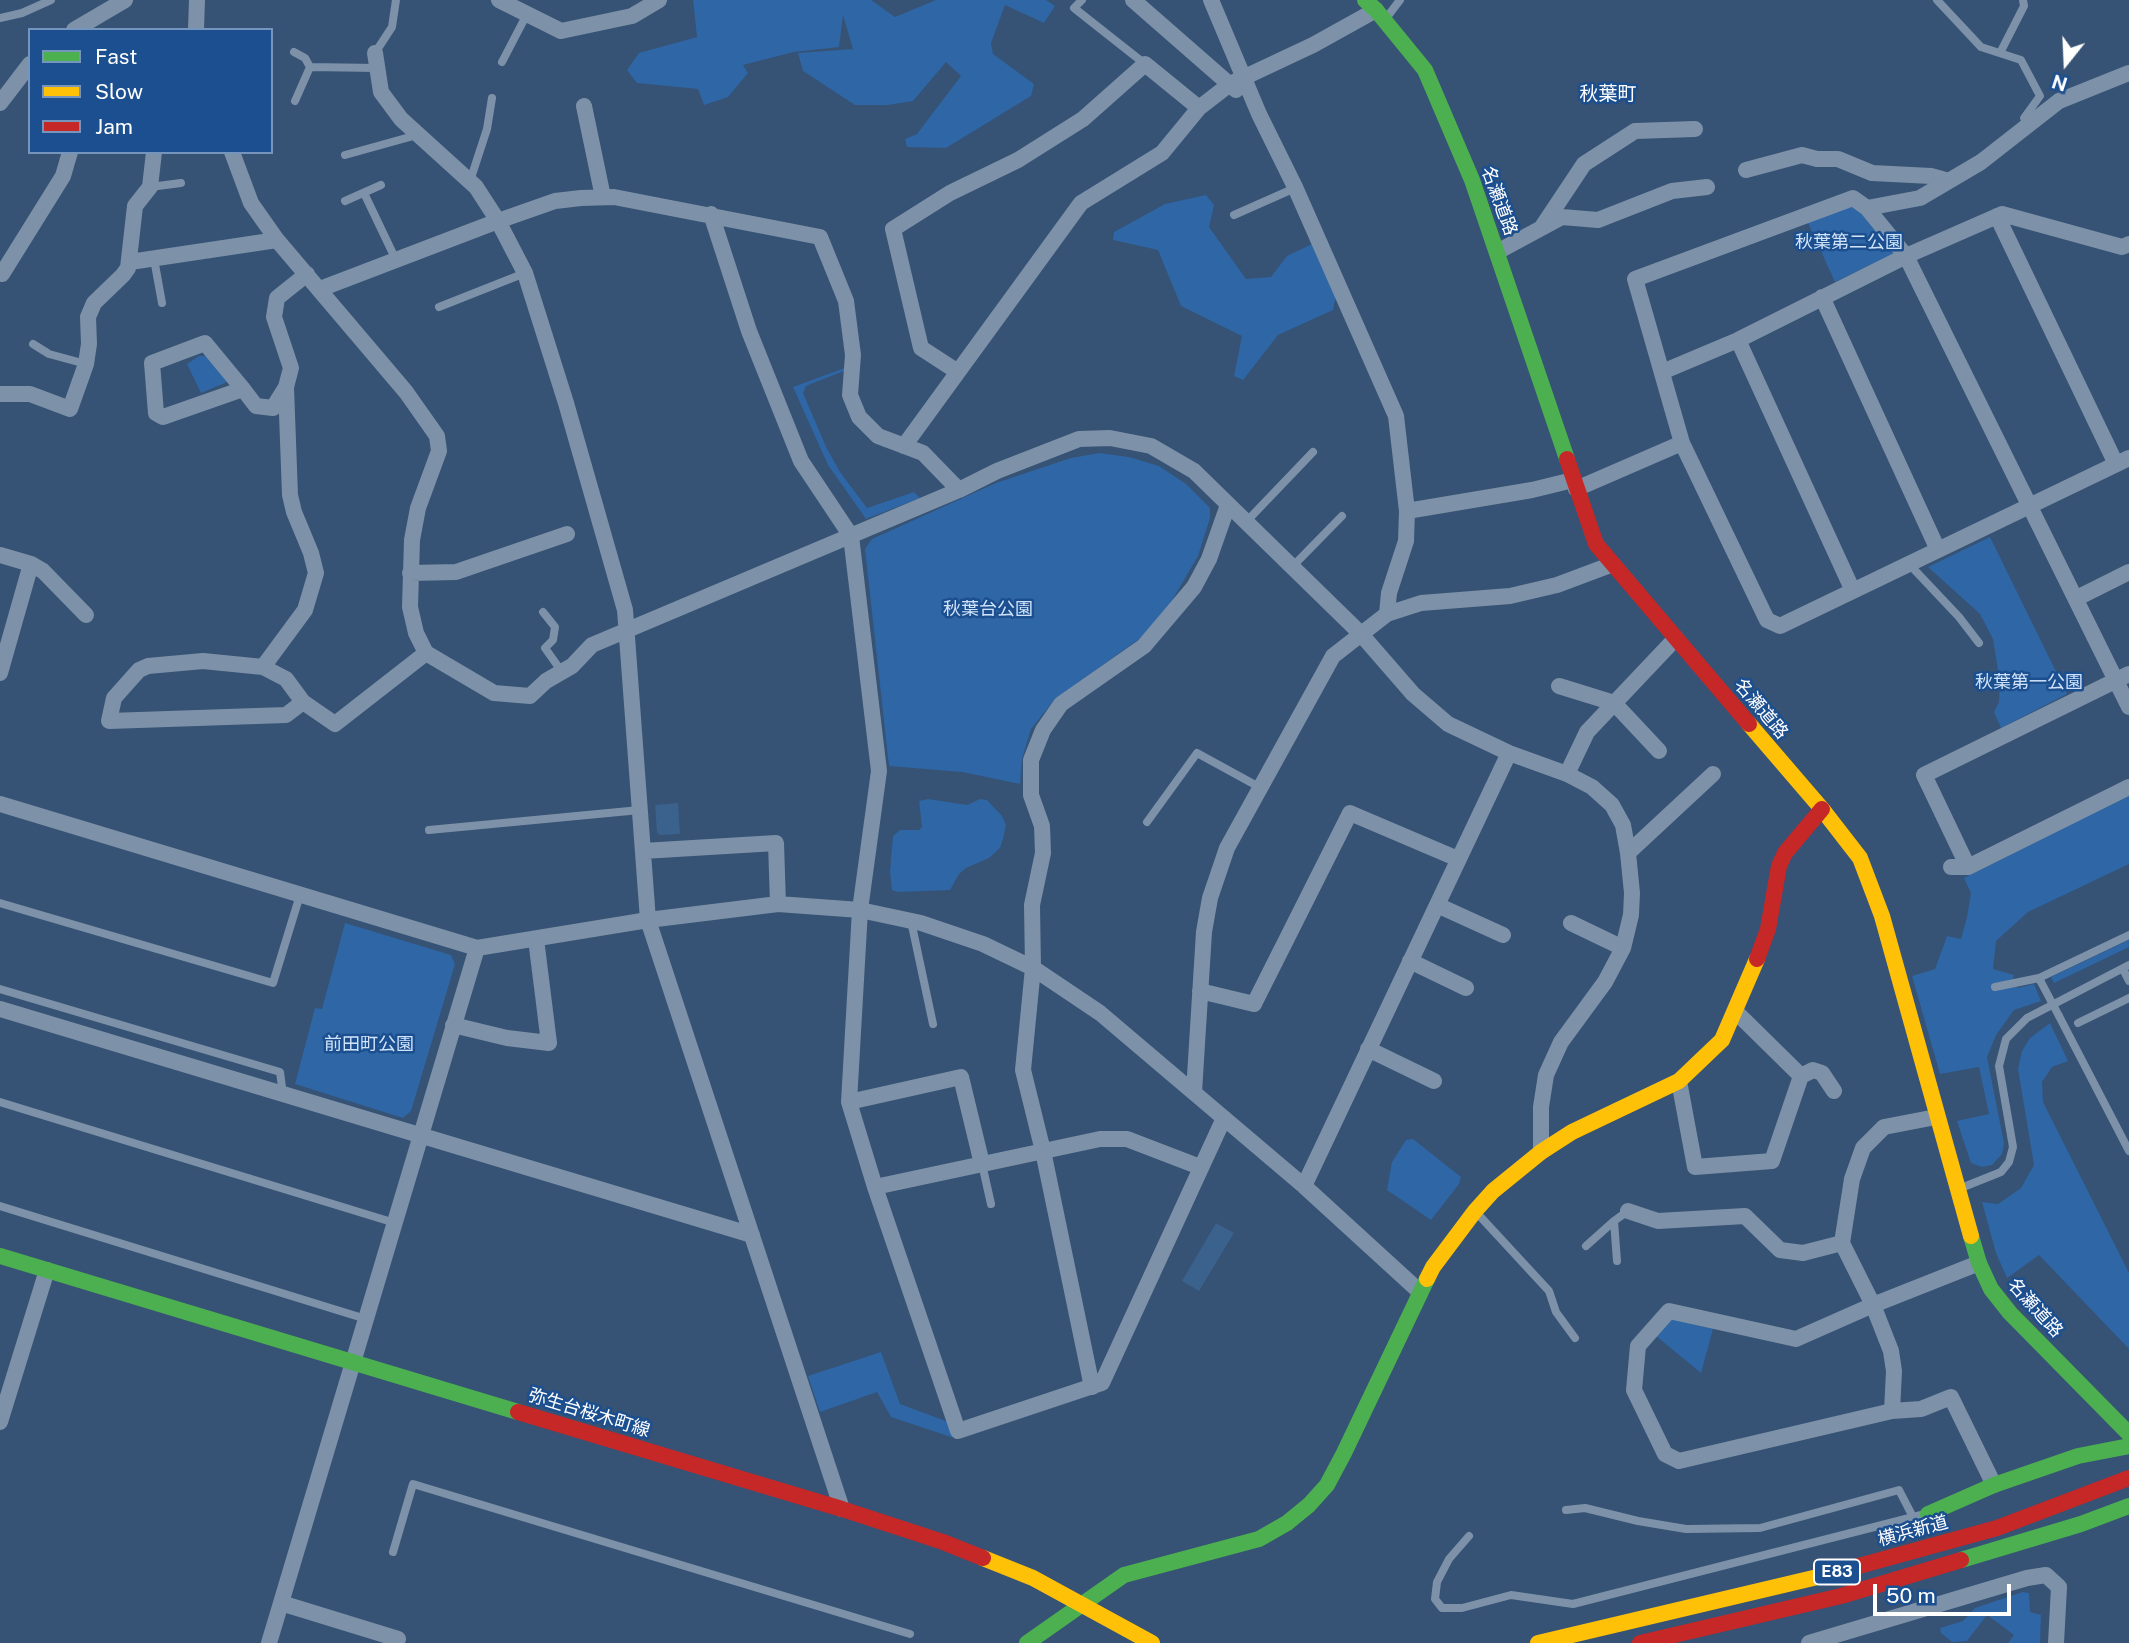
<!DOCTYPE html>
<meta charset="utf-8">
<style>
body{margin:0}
#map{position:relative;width:2129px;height:1643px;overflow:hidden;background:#365274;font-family:"Public Sans",sans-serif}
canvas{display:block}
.legend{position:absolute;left:28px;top:28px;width:245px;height:126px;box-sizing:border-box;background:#1b4f8f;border:2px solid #7695bc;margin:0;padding:9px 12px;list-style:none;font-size:21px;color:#fff}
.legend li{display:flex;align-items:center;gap:14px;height:35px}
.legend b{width:35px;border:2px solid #7695bc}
.north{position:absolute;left:2031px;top:28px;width:70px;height:70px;-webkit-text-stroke:5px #1b4f8f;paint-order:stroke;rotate:198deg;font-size:19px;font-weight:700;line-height:28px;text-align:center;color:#fff}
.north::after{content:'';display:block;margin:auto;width:24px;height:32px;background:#fff;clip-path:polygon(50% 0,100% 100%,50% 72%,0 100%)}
.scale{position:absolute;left:1873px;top:1584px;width:138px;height:32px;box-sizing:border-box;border:4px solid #fff;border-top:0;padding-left:9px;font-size:21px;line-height:24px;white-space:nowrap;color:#fff;-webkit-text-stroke:5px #1b4f8f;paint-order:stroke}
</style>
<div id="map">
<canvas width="2129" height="1643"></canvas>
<ul class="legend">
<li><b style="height:9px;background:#4caf50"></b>Fast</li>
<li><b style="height:9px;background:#ffc107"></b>Slow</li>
<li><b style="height:9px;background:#c62828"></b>Jam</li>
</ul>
<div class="north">N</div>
<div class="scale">50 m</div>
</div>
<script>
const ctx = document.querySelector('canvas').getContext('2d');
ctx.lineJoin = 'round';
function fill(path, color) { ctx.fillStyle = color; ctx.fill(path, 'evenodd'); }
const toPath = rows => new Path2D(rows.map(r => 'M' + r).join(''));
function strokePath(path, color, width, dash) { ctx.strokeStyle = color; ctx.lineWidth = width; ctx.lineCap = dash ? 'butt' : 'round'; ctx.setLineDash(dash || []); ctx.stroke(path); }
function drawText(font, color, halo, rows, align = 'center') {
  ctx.font = font + ' "Public Sans","Noto Sans JP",sans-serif'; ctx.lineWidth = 5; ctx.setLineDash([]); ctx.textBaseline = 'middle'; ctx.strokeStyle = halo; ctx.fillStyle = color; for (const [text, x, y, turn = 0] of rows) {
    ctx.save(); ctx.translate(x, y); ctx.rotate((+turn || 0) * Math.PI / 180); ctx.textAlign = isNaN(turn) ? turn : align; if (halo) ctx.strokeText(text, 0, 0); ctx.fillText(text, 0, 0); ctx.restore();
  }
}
fill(toPath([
 [693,0,871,0,895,17,936,0,1046,0,1055,6,1044,23,1005,5,991,43,993,54,1034,84,1031,96,946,148,907,147,905,139,917,134,961,76,946,62,913,101,888,105,855,105,803,71,798,53,853,49,843,15,839,47,794,52,743,65,748,73,728,97,704,105,698,89,637,83,627,70,639,53,697,37],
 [1206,195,1214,205,1209,227,1246,279,1271,277,1287,256,1312,244,1336,296,1333,310,1278,335,1243,380,1234,376,1242,336,1181,306,1158,250,1113,240,1114,232,1165,204],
 [1852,204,1899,251,1835,282,1808,223],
 [199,356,207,356,214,362,227,382,201,393,187,364],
 [850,366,849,369,806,386,803,393,827,449,840,472,867,508,914,492,920,498,866,519,828,465,793,387],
 [1099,453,1129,457,1159,466,1186,484,1210,508,1210,518,1198,556,1170,604,1146,634,1055,699,1031,729,1022,759,1020,784,962,772,889,766,865,549,872,539,996,483,1071,458],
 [1990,537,2067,694,2001,728,1994,712,1999,702,2000,683,1993,639,1980,614,1928,567],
 [2129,796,2129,864,2028,912,1996,941,1993,969,2014,975,2012,984,2018,988,2034,984,2041,1001,2014,1010,1996,1035,1987,1057,2004,1143,2002,1154,1992,1165,1982,1167,1971,1163,1957,1121,1989,1114,1979,1067,1940,1074,1912,976,1935,969,1947,936,1961,939,1967,917,1971,893,1964,878],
 [928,799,967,805,980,799,987,800,1002,816,1006,825,1003,839,1000,848,989,858,966,868,959,874,950,890,898,892,892,890,890,871,893,836,900,830,919,830,922,827,919,801],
 [345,923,451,955,455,964,411,1111,403,1118,295,1084,315,1008,322,1009],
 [2129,940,2129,947,2054,983,2051,977],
 [2050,1023,2068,1061,2052,1067,2042,1082,2043,1102,2129,1273,2129,1349,2039,1255,2007,1278,1996,1253,1982,1202,1998,1204,2021,1188,2034,1165,2018,1069,2022,1051,2030,1038],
 [1413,1139,1461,1177,1459,1184,1431,1220,1387,1190,1392,1162,1406,1140],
 [1671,1319,1713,1329,1701,1373,1656,1336],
 [881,1352,900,1404,951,1423,957,1439,891,1417,877,1392,820,1412,808,1376],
 [2023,1592,2029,1593,2030,1612,2041,1615,2040,1643,2008,1643,2014,1635,1987,1615,1967,1641,1952,1642,1941,1633,1940,1628,1963,1621,1975,1608]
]), '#2f66a5');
fill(toPath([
 [678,803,680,834,660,835,657,833,655,805],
 [1216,1223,1234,1233,1199,1291,1182,1281]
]), '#3b618d');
strokePath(toPath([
 [1082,0,1074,8,1145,64],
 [1937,0,1981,47,2021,60,2040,96,2024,118,2028,127],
 [1387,17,1400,0],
 [0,18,22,13,51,0],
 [294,52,305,58,310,67],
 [375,53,392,27,396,0],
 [2000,53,2024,6,2023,0],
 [502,62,527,14],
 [295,101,310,67,377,68],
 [345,155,417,135],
 [470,181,487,129,492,98],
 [150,187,181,183],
 [364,193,396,260],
 [345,201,381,185],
 [1234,215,1295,188],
 [154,259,162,303],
 [439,307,525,273],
 [33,344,49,354,86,364],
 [1246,522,1313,452],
 [1909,564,1959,617,1979,643],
 [1292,567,1342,516],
 [543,612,555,627,553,640,545,648,562,672],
 [1147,822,1197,753,1261,788],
 [429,830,640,810],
 [0,903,273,983,300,895],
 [911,921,933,1024],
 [2123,969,2129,981],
 [2041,982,2039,978,2129,935],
 [1995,987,2039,978],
 [0,989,280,1072,283,1095],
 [2059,1016,2129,1151],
 [2078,1023,2129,998],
 [0,1102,395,1223],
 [982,1164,991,1204],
 [1961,1188,2001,1172,2009,1162,2013,1147,1999,1066,2006,1039,2027,1018,2129,965],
 [0,1206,366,1319],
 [1476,1212,1549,1291,1556,1312,1575,1338],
 [1586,1246,1614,1221],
 [1617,1261,1614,1221,1628,1211],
 [1566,1510,1585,1508,1638,1521,1686,1529,1760,1528,1899,1490,1913,1517],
 [1469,1536,1449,1559,1437,1582,1435,1599,1442,1608,1462,1608,1511,1595,1573,1604,1925,1514],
 [393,1552,413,1484,910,1634]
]), '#7d92a8', 8);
strokePath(toPath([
 [499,0,561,31,632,16,659,0],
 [1133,0,1236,90],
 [74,30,125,0],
 [196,30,197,0],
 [375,53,381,92,401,119,476,187,498,221,525,273,566,403,625,610,648,920,842,1509],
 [2129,73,2059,101,1981,162,1920,198,1867,208,1906,256,2129,707],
 [0,103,30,64],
 [584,106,603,197],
 [232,152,251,203,277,240,406,392,437,436,439,451,418,508,412,540,410,607,416,633,426,653,494,693,530,696,546,681,572,666,592,645,959,490,997,471,1079,439,1110,438,1151,446,1194,471,1360,633,1413,694,1448,724,1509,753,1567,774,1592,787,1612,805,1623,825,1628,853,1632,893,1631,915,1623,948,1605,982,1561,1042,1546,1075,1541,1107,1541,1152],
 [1746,170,1802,155,1817,159,1838,159,1872,173,1931,176,1949,181],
 [711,214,749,331,801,461,851,536,879,771,860,910,849,1102,875,1187,958,1431,1102,1383,1224,1118],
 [1997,216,2116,464],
 [1542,227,1584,164,1635,131,1695,129],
 [1497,252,1562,217,1598,220,1672,191,1707,187],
 [130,262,277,240],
 [2,274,63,176,70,152],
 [320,289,498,221,555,201,581,198,614,197,820,237,846,301,853,355,850,395,859,417,878,436,923,453,959,490],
 [1822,297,1938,550],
 [1738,340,1853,591],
 [958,372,921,348,893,229,950,193,1018,160,1083,119,1145,64,1199,108],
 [1662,372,1738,340,1906,256,2002,214,2122,247,2129,244],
 [243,389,163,417,156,413,152,363,205,343,243,389,256,406,273,408,286,387,291,368,274,317,277,298,307,274],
 [0,394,30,394,70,409,86,364,89,344,88,317,94,303,123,275,128,268,135,206,150,187,154,152],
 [1682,443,1635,279,1853,198,1867,208],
 [904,446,1081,203,1162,153,1199,108,1230,84,1313,45,1376,10],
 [1576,489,1682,443,1767,620,1780,626,2129,458],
 [1407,511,1532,490,1573,480],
 [0,555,31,564,43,571,86,615],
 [410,573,456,572,567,534],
 [2077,598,2129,572],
 [1387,614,1421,603,1510,596,1557,585,1613,564],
 [263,667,305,610,316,573,311,553,294,512,290,495,286,387],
 [0,673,31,564],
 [1559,686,1614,703,1659,751],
 [303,702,286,715,109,721,114,698,139,670,148,666,203,661,263,667,286,679,303,702,335,724,426,653],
 [1567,774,1587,732,1676,638],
 [0,804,477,948,269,1643],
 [643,851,776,843,778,904],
 [1628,853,1713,774],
 [1951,867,1968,867,2129,787],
 [1968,867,1924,775,2129,674],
 [1437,905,1503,935],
 [1571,923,1623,948],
 [477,948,648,920,778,904,860,910,921,923,983,944,1033,968,1100,1013,1304,1186,1420,1292],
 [1410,961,1466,988],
 [1200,991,1254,1004,1350,813,1458,859],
 [0,1009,752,1235],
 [453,1025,507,1038,549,1043,536,939],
 [1368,1049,1434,1081],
 [1801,1076,1813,1070,1822,1073,1834,1091],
 [1679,1081,1695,1167,1772,1161,1801,1076,1735,1011],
 [1194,1092,1204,932,1210,898,1227,848,1333,656,1387,614,1389,593,1406,541,1407,511,1396,416,1295,187,1259,114,1211,0],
 [849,1102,961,1077,982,1164],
 [1304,1186,1509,753],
 [875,1187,1100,1139,1127,1139,1200,1167],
 [1628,1211,1658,1221,1745,1216,1780,1250,1803,1253,1842,1243,1852,1179,1863,1148,1884,1127,1936,1117],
 [1842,1243,1873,1305,1891,1351,1894,1371,1892,1411],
 [1979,1263,1873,1305,1796,1339,1669,1311,1638,1346,1634,1390,1665,1454,1679,1461,1892,1411,1921,1409,1951,1397,1994,1485],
 [1092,1387,1043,1151,1023,1070,1033,968,1032,905,1043,853,1042,826,1031,795,1031,760,1043,730,1061,704,1144,646,1194,587,1209,559,1228,505],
 [0,1422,47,1270],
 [281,1603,398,1639],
 [1809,1643,2027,1578,2046,1575,2059,1587,2056,1643]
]), '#7d92a8', 16);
strokePath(toPath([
 [1365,0,1376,10,1425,70,1472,180,1567,459],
 [1971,1236,1979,1263,1991,1289,2010,1313,2129,1434],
 [0,1256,518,1412],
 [1928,1514,1994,1485,2078,1456,2129,1446],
 [1961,1560,2081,1524,2129,1506],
 [1027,1643,1124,1575,1259,1539,1287,1523,1309,1505,1327,1485,1344,1453,1427,1279]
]), '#4caf50', 16);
strokePath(toPath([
 [1749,724,1822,809,1860,858,1882,916,1971,1236],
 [1427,1279,1433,1267,1475,1211,1493,1191,1541,1152,1572,1132,1679,1081,1722,1040,1757,959],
 [983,1558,1033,1578,1152,1643],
 [1538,1643,1826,1575]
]), '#ffc107', 16);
strokePath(toPath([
 [1567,459,1596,544,1749,724],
 [1757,959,1768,929,1779,866,1785,853,1822,809],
 [518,1412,842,1509,943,1542,983,1558],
 [1826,1575,1997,1528,2129,1478],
 [1640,1643,1841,1596,1961,1560]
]), '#c62828', 16);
strokePath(toPath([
 [2041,982,2059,1016]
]), '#7d92a8', 8);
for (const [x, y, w] of [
 [1837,1572,46]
]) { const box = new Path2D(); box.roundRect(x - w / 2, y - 12.5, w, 25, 5); ctx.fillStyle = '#1b4f8f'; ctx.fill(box); strokePath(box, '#fff', 2); }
drawText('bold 16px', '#fff', null, [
 ["E83",1837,1572]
]);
drawText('18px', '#fff', '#1b4f8f', [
 ["名瀬道路",1499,201,70],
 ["名瀬道路",1761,709,50],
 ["名瀬道路",2035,1308,48],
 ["弥生台桜木町線",589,1413,17],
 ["横浜新道",1913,1531,-15]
]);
drawText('18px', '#cfe3fa', '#1b4f8f', [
 ["秋葉第二公園",1849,242],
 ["秋葉台公園",988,609],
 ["秋葉第一公園",2029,682],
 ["前田町公園",369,1044]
]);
drawText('19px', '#fff', '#1b4f8f', [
 ["秋葉町",1608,94]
]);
</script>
